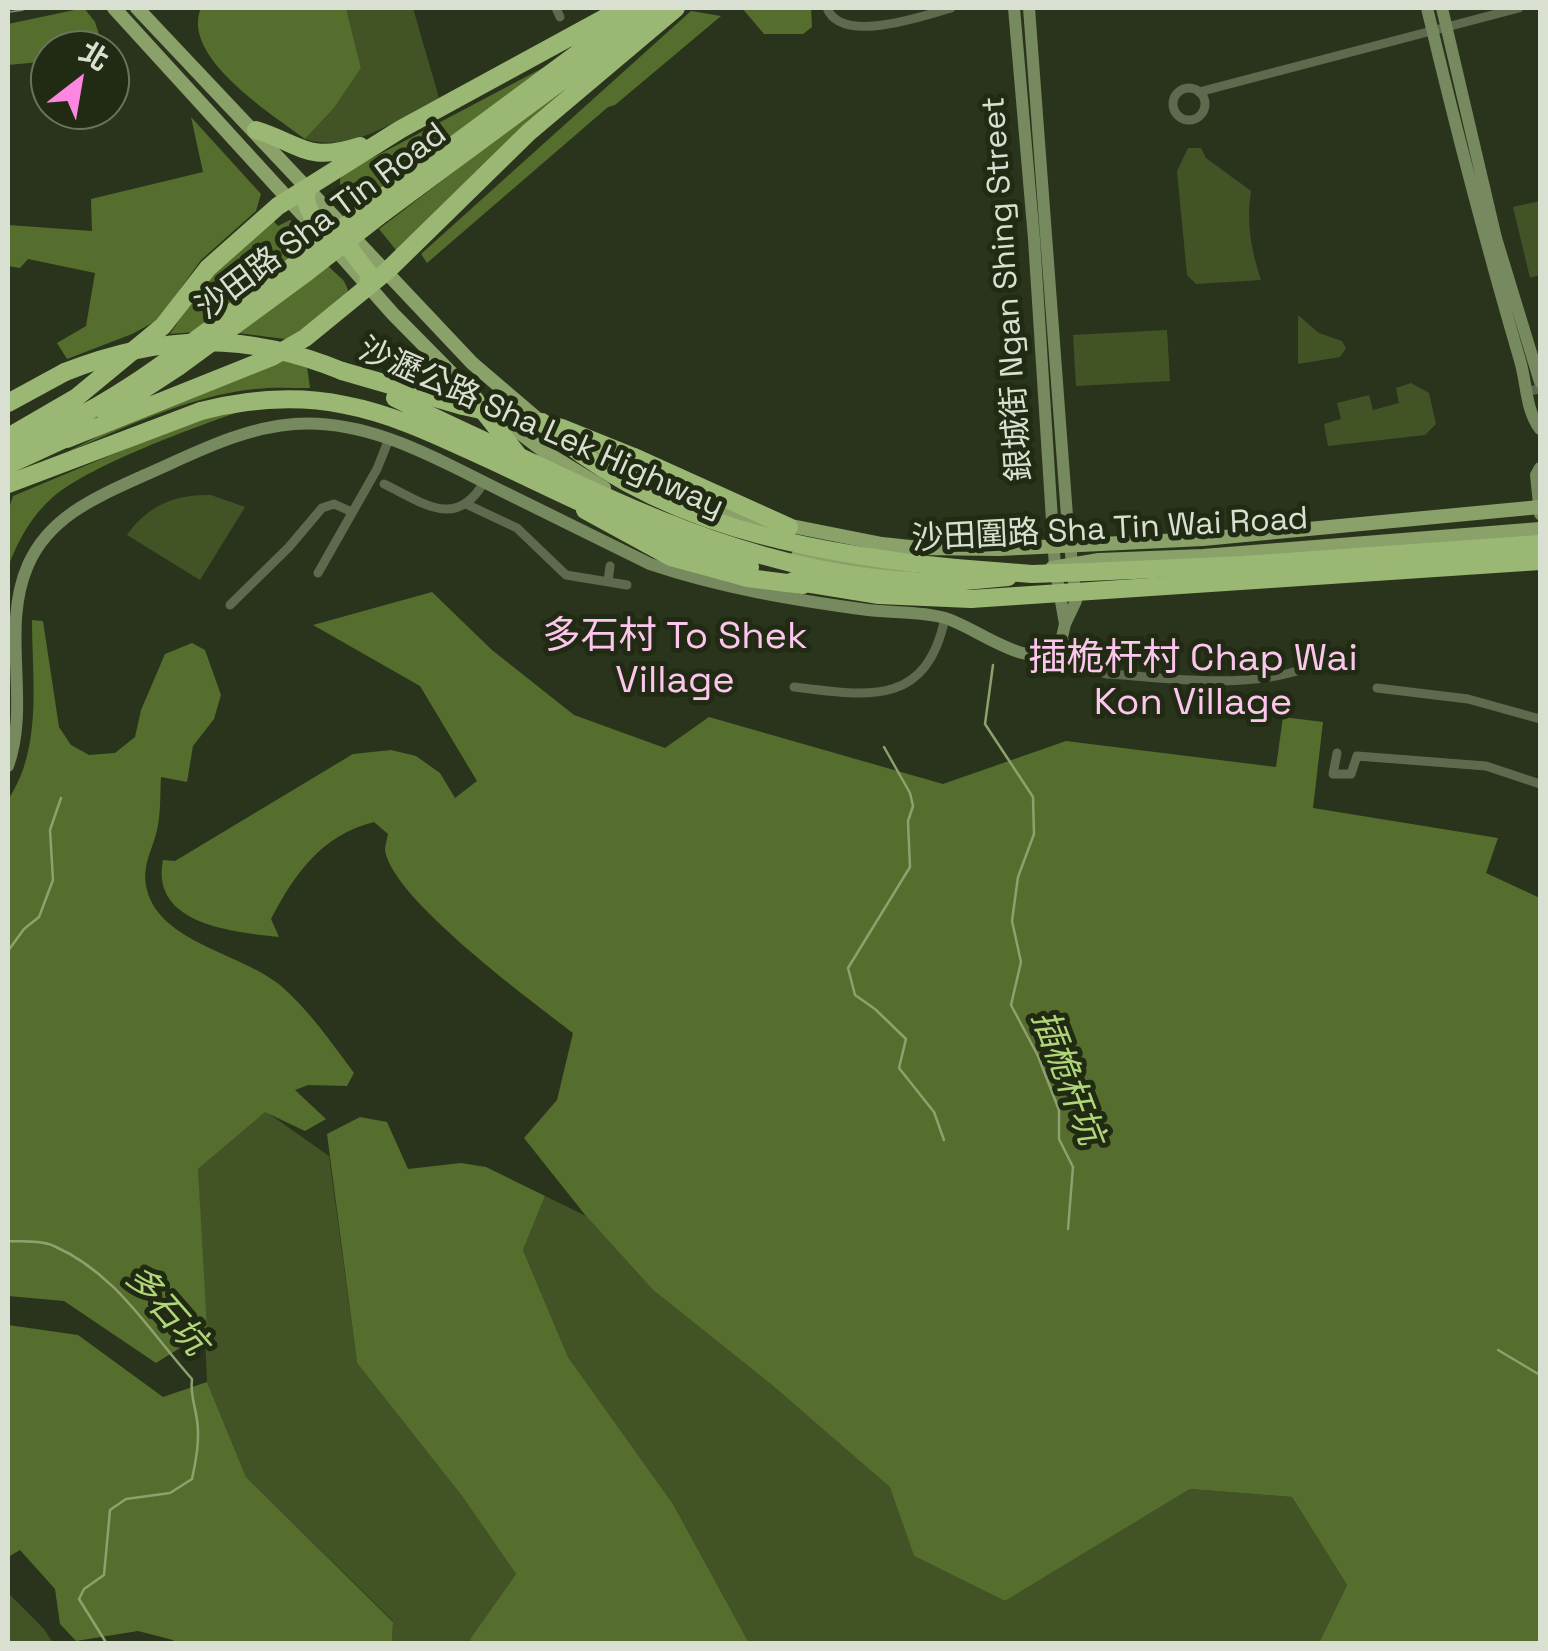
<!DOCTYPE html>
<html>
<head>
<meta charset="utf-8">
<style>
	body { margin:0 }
	#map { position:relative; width:1548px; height:1651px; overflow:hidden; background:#2a341c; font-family:"Space Grotesk","Noto Sans TC",sans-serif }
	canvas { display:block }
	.frame { position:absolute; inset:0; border:10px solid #d9e0d1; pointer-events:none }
	.north { position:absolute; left:30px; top:30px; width:100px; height:100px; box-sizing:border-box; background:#212a12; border:2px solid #6b735e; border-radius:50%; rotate:31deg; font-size:28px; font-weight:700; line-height:40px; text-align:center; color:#d9e0d1 }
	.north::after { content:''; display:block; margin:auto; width:35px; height:45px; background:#fd86e1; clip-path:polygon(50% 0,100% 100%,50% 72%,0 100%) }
</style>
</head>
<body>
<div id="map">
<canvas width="1548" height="1651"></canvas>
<div class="frame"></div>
<div class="north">北</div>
</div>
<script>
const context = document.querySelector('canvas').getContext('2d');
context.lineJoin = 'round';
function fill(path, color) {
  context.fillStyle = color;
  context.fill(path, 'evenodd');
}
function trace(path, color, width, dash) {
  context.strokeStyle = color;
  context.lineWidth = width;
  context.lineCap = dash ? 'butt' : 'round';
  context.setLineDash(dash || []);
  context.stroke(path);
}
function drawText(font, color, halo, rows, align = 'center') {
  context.font = font + ' "Space Grotesk","Noto Sans TC",sans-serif';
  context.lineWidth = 10;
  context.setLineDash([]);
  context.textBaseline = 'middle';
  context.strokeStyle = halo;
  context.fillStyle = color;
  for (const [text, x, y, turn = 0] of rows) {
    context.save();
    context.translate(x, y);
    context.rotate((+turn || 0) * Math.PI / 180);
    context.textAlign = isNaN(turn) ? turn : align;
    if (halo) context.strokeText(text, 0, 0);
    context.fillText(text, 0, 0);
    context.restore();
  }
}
fill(new Path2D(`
	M346 8H413L439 98C398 119 353 154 305 139L334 108 361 68Z
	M1188 148H1201L1206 158 1251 191C1246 222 1251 250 1261 280L1196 284 1187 275 1177 171Z
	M1540 201V275L1530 278 1513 207Z
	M1298 315 1319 333 1342 341 1346 348 1340 357 1298 364Z
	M1167 330 1170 381 1076 386 1073 335Z
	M1411 383 1429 393 1436 424 1425 435 1328 446 1324 424 1341 419 1337 403 1369 395 1373 410 1399 403 1396 388Z
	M211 495 245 507 200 580 127 535C148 505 176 494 211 495Z
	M265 1111 329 1156 357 1363 462 1496 516 1574 470 1639 472 1643H392L393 1621 246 1477 207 1382 198 1169Z
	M545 1196 586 1216 653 1290 772 1385 891 1487 914 1556 1005 1601 1190 1489 1292 1497 1347 1585 1319 1643H749L673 1504 568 1357 523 1250Z
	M8 1593 44 1629 53 1643H8Z`), '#425426');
fill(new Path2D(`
	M84 8 95 22 104 50H50V61L8 65V24Z
	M201 8H346L361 68 334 108 305 139C272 114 180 57 201 8Z
	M742 8H811L812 27 803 34H764Z
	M691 11 721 16 615 105 608 107 427 263 421 254Z
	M552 63 357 207 340 190V179L344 173Z
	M588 69 582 77 396 250 379 229Z
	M191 117 261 194 256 211 201 260 158 320 132 334 67 359 57 343 86 326 95 273 28 259 20 268 8 266V225L92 231 91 199 203 172Z
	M270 217 278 226 290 220 314 246 195 332 170 334 212 270Z
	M328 266 344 281 348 290 346 296 293 340 238 333Z
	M281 358 307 366 310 388C292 388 273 387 255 389 188 396 124 428 63 454L146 412Z
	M244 410C193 428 95 463 54 496 32 515 18 540 8 567V511L13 496 202 417Z
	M432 592 492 650 574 715 665 748 709 717 943 784 1066 741 1276 767 1283 717 1323 722 1313 808 1498 838 1486 873 1540 898V1643H1319L1347 1585 1292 1497 1190 1489 1005 1601 914 1556 890 1487 772 1385 653 1290 586 1216 524 1138 557 1100 573 1033C533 1002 391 898 385 850 385 845 387 840 388 834L374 822C322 835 295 873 271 919L279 937C234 932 150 925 163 860L175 861 353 754 391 750 416 756 440 773 455 798 477 781 420 686 313 625Z
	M32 620 43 621 59 727 71 745 89 755 115 753 135 737 141 710 165 654 192 643 205 650 221 695 214 719 193 746 187 782 161 777C160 794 161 813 157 830 152 852 141 866 147 890 160 942 240 953 280 985 309 1010 331 1042 354 1073L347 1086 308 1085 295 1090 326 1119 305 1131 265 1112 198 1169 207 1331 156 1363 64 1301 8 1296V800C43 748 32 679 32 620Z
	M360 1117 387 1122 408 1169 461 1163 486 1167 545 1196 523 1250 568 1357 673 1504 749 1643H472L470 1639 516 1574 462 1496 357 1363 327 1134Z
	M8 1325 78 1335 163 1397 207 1382 246 1477 393 1622 392 1643H175L173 1640 138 1631 76 1641 60 1624 55 1589 20 1550 8 1557 10 1547 8 1544Z`), '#556e2d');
trace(new Path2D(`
	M993 665 985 724 1033 797 1034 834 1018 877 1012 921 1021 962 1011 1005 1038 1056 1059 1110V1139L1073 1167 1068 1229
	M884 747 910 793 913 806 908 821 910 867 848 968 855 995 875 1009 906 1039 899 1068 934 1112 944 1140
	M8 951 24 929 39 917 53 880 50 830 61 798
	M8 1241C22 1242 41 1240 54 1246 117 1274 148 1330 192 1379 190 1395 195 1405 197 1420 200 1440 196 1460 192 1479L170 1493 126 1499 110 1510 104 1575 84 1589 79 1599 107 1644
	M1498 1350 1540 1375`), '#8da16f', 2.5);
trace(new Path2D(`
	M556 8 560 17
	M827 8C841 45 923 16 951 8
	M1173 104a16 16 0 1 1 32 0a16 16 0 1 1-32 0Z
	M1199 92 1519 8
	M1528 391 1540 389
	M384 484C422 502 456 531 484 482
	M466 504 517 528 566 575 627 585
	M318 573 377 469 389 439
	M608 582 610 566
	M230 605 289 547 322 508 334 504 352 512
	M1064 641C1082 651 1085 669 1107 674 1177 678 1253 692 1319 663
	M794 687C867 696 926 708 945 618
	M1377 688 1468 699 1540 719
	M1337 753 1333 774H1351L1357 756 1486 766 1540 784`), '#5e694e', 9);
trace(new Path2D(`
	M1029 8 1067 516 1076 601 1065 624
	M1427 8C1455 125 1485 241 1519 357 1527 381 1525 410 1540 429
	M1442 8 1496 238 1540 382
	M1540 468 1536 475 1540 514
	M8 766C31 702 0 629 28 565 50 515 99 496 145 475 193 454 241 428 294 424 371 418 442 462 508 494 555 517 603 541 650 564 721 588 794 600 868 610 893 613 921 611 945 618 978 628 1025 670 1059 650L1065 624 1055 567 1034 239 1014 8`), '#77895e', 12);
trace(new Path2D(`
	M114 8 312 225
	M137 8 472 363 541 422
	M331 244 393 314 477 399
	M498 416 545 452 604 488
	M573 440 645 479 741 516 882 544 919 548 999 549 1203 539 1540 507
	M798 556 911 571
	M1052 568 1099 560 1203 556 1540 529`), '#8aa16a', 14);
trace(new Path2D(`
	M256 130C303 145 307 163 360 146
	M309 187C299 204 317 220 325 237
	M374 204 639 8
	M383 213 660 8
	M348 231 350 249 369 274 368 287
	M342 371 463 406
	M469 393 518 455
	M8 403 65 372
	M106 414 178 367 306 273
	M542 422C653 525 810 553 956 568
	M8 437 77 397 163 326 208 268 278 206 401 129 623 8
	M67 439 272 357 305 338 387 271 529 132 676 8
	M8 447C113 413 209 328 297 263
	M634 457 789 527
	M8 465 75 434
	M8 484 201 411
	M585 510 671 557 748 578 803 585
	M1088 572 1244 565 1540 544
	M793 581 879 595 971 599
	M954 582 1008 577`), '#9bb774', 18);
const rail = new Path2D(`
	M8 10 22 8`);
trace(rail, '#808874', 6);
trace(rail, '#212a12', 2.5, [8]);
trace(new Path2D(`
	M297 263 374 204
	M306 273 383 213
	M65 372C162 334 245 331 342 371
	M395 398C440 421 487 442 533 463 667 527 802 585 954 582
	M463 406 562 428 634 457
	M201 411C248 399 297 395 345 405 398 415 446 440 495 462 578 501 661 544 750 567
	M956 568 1032 574 1088 572
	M971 599 1540 561`), '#9bb774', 18);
drawText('32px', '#d9e0d1', '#212a12', [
	["沙田路 Sha Tin Road",322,222,-37],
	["銀城街 Ngan Shing Street",1008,289,-94],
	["沙瀝公路 Sha Lek Highway",541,429,24],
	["沙田圍路 Sha Tin Wai Road",1110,530,-3]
]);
drawText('italic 35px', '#b1d67a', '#212a12', [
	["插桅杆坑",1066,1078,69],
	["多石坑",165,1311,49]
]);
drawText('38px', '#fdc6ed', '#212a12', [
	["多石村 To Shek",675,638],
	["Village",675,682],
	["插桅杆村 Chap Wai",1193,660],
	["Kon Village",1193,704]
]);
</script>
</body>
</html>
